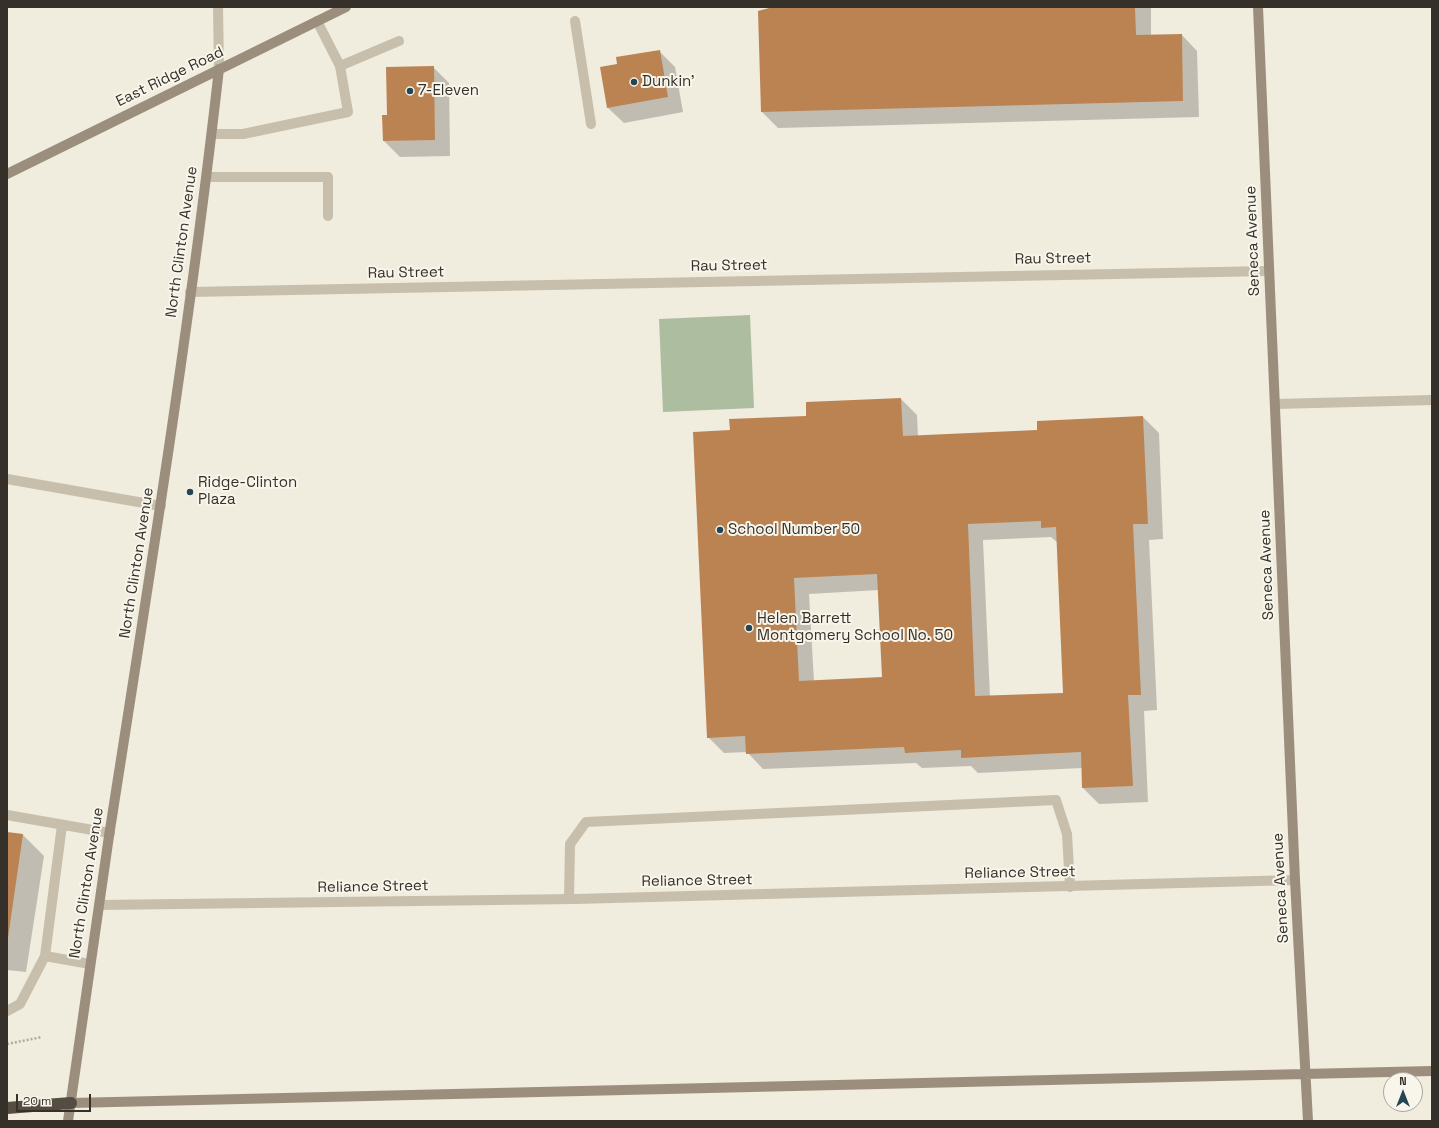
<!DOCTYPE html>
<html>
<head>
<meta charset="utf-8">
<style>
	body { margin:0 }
	#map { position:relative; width:1439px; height:1128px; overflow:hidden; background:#f0ecde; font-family:"Space Grotesk",sans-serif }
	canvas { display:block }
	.frame { position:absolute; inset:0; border:8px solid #36302a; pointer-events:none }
	.north { position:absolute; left:1383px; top:1072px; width:40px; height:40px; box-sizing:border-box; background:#f8f5eb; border:1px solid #aaa69e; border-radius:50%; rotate:0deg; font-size:11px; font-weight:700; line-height:16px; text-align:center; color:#36302a }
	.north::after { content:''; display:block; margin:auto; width:14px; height:18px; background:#234654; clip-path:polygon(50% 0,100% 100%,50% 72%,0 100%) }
	.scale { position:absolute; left:16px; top:1094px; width:75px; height:18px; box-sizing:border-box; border:2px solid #36302a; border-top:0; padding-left:5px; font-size:12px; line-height:14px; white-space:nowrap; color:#36302a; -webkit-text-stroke:3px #f8f5eb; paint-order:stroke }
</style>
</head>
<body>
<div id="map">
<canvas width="1439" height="1128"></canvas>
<div class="frame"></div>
<div class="north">N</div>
<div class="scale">20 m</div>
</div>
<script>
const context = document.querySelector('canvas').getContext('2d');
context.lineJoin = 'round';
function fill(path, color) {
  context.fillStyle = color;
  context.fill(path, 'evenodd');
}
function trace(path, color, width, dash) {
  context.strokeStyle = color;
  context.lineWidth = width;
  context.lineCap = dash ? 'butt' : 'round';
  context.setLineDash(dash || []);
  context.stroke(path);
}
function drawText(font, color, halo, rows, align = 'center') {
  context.font = font + ' "Space Grotesk",sans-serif';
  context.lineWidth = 4;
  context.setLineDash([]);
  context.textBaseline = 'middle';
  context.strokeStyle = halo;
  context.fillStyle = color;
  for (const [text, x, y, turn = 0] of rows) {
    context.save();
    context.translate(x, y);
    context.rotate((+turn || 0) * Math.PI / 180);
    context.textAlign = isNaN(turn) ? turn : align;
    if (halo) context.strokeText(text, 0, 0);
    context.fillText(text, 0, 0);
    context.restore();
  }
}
fill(new Path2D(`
	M750 315 754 408 663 412 659 319Z`), '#adbea0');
fill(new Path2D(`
	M777 7H1151V36L1182 35 1197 51 1199 117 778 128 762 112Z
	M659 51 675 67 683 112 624 123 608 108 618 65Z
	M433 67 449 83 450 156 400 157 384 141 388 116Z
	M901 399 917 415 918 437 1038 431 1143 417 1159 433 1163 539 1149 540 1157 710 1144 711 1148 802 1099 804 1083 788 1082 768 978 773 971 766 922 768 916 763 763 769 747 752 724 753 708 737 731 431ZM1051 537 1058 543 1064 694 990 697 983 540ZM879 590 883 678 814 682 809 594Z
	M7 833 23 835 44 856 26 972 7 970Z`), '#0003');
fill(new Path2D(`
	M773 7H1135L1136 35 1182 34 1183 101 761 112 758 11Z
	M660 50 668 97 607 108 600 67 617 64 616 57Z
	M434 66 435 140 383 141 382 115H387L386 67Z
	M901 398 903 436 1037 430V421L1143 416 1148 524H1133L1141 695H1128L1133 786 1082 788 1081 752 961 758V750L905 753 904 747 746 754 745 736 707 738 693 432 730 430 729 419 806 416V402ZM1041 521V528L1056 527 1063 693 975 696 968 524ZM877 574 882 677 799 681 794 578Z
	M7 832 23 834 8 938H7Z`), '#bb8352');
trace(new Path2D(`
	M7 1044 42 1037`), '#b3a996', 2.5, [2, 2]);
trace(new Path2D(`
	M575 21 591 124
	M340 66 399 41
	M212 134H243L348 112 340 66 317 21
	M207 177H328V216
	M7 479 161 506
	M7 815 110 833
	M62 825 45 956 90 964
	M569 899 570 844 586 822 1056 800 1067 834 1070 887
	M7 1011 20 1004 45 956`), '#c7beab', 10);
trace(new Path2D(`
	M218 7 219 69
	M190 292 1269 271
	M1275 404 1432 400
	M99 905 575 899 1295 880`), '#c7beab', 10);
trace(new Path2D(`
	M1258 7 1295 880 1308 1121
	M7 174 346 7
	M71 1103 1432 1071
	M68 1121C82 1026 95 931 109 836 149 580 190 326 219 69`), '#9b8e7d', 10);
trace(new Path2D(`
	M7 1108 71 1103`), '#564d42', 12);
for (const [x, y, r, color] of [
	[634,82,4,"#234654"],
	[410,91,4,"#234654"],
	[190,492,4,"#234654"],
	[720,530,4,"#234654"],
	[749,628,4,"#234654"]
]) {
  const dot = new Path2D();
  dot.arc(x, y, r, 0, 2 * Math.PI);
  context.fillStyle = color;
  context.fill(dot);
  trace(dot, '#f8f5eb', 1.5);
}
drawText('15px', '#36302a', '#f8f5eb', [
	["East Ridge Road",170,77,-26],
	["Seneca Avenue",1253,241,-92],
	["North Clinton Avenue",182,242,-82],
	["Rau Street",1053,259,-1],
	["Rau Street",729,266,-1],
	["Rau Street",406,273,-1],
	["North Clinton Avenue",137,563,-81],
	["Seneca Avenue",1267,565,-92],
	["Reliance Street",1020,873,-1],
	["Reliance Street",697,881,-1],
	["North Clinton Avenue",87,883,-81],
	["Reliance Street",373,887,-1],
	["Seneca Avenue",1281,888,-93]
]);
drawText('15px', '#36302a', '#f8f5eb', [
	["Dunkin'",642,82],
	["7-Eleven",418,91],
	["Ridge-Clinton",198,483],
	["Plaza",198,500],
	["School Number 50",728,530],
	["Helen Barrett",757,619],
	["Montgomery School No. 50",757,636]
], 'left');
</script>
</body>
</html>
